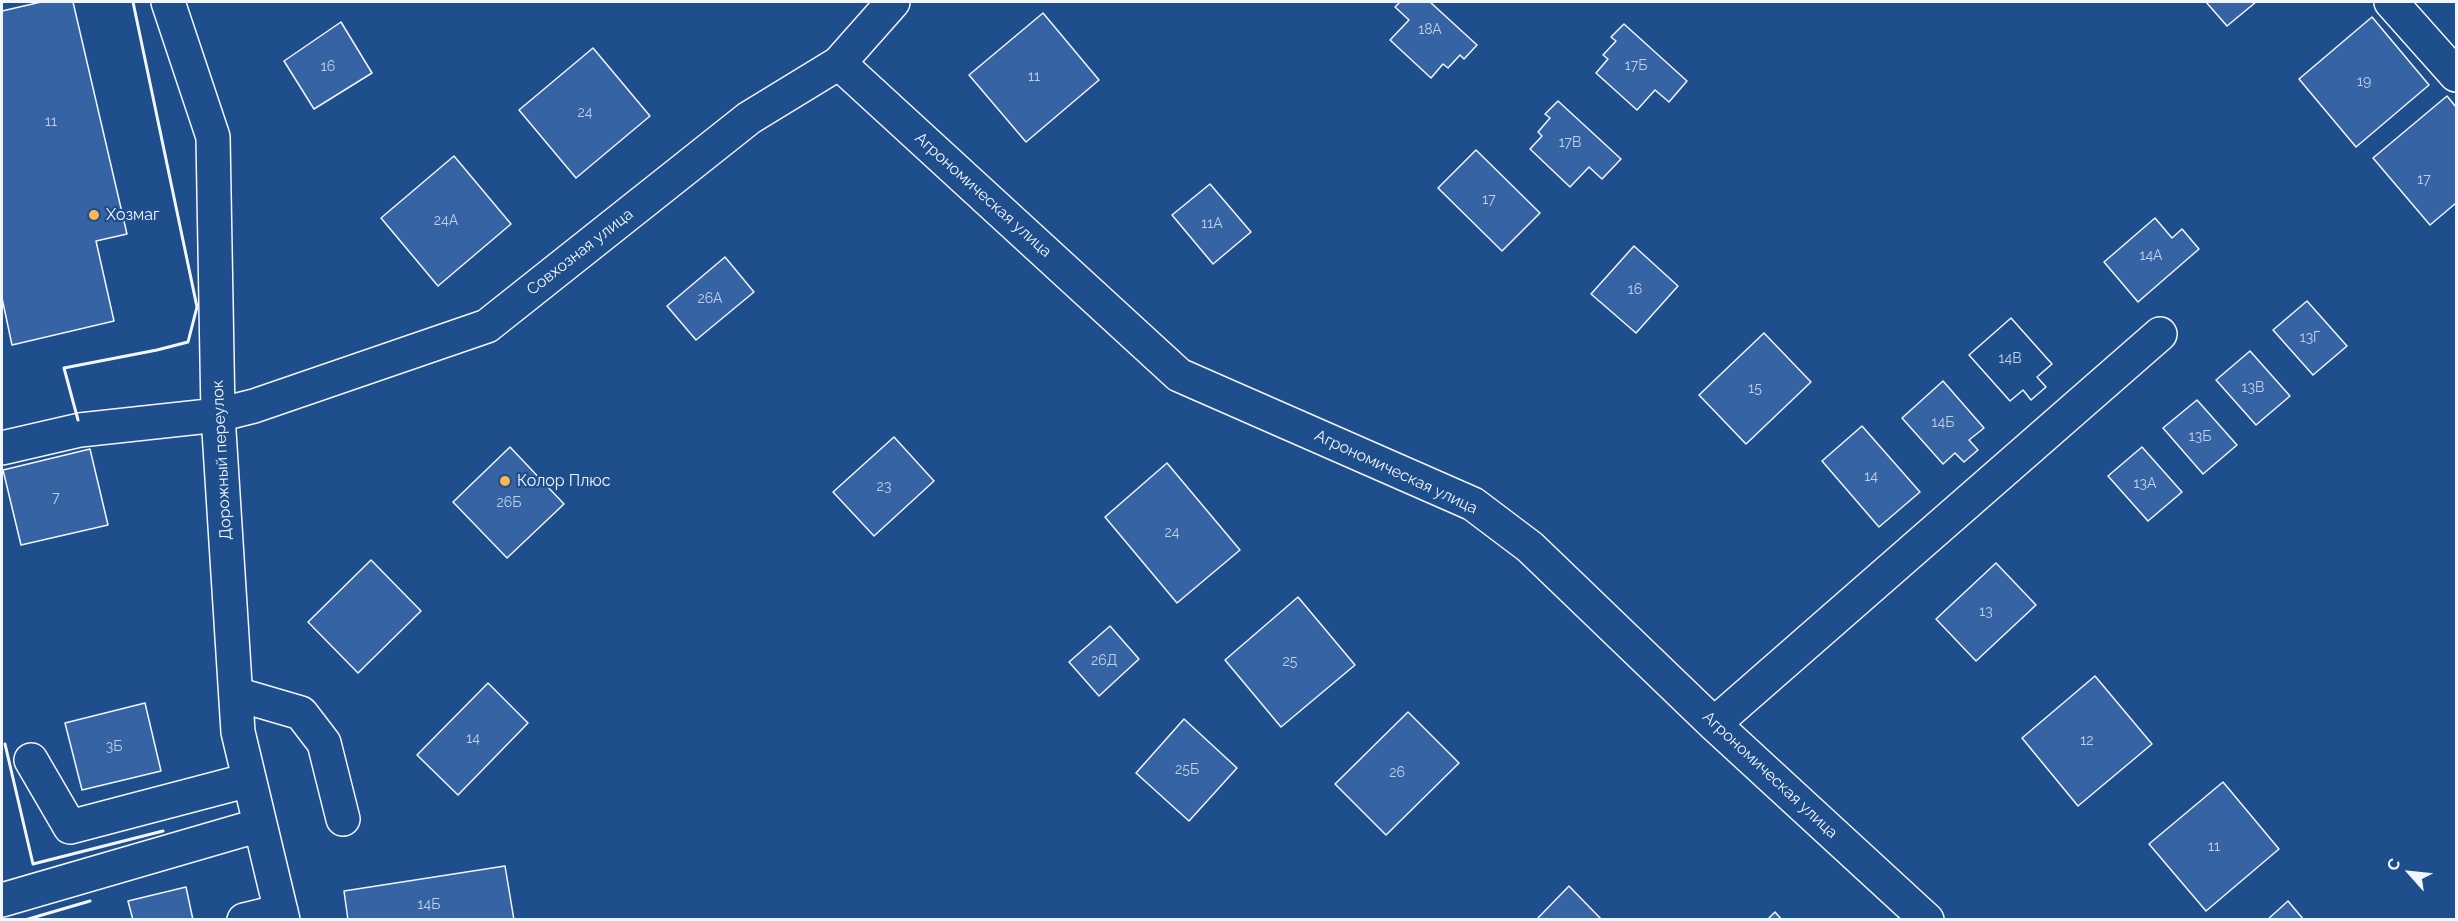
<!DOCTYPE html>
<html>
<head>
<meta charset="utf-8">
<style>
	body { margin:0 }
	#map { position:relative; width:2458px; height:921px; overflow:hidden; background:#1f4e8c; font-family:Raleway,sans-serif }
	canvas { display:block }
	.frame { position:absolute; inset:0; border:3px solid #f2f6ff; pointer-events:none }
	.north { position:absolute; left:2380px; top:843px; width:60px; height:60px; -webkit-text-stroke:4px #1f4e8c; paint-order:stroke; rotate:297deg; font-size:16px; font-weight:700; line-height:24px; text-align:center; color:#f2f6ff }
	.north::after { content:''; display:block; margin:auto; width:21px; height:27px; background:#f2f6ff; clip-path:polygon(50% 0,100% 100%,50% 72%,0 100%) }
</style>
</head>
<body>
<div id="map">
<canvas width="2458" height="921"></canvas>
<div class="frame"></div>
<div class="north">С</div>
</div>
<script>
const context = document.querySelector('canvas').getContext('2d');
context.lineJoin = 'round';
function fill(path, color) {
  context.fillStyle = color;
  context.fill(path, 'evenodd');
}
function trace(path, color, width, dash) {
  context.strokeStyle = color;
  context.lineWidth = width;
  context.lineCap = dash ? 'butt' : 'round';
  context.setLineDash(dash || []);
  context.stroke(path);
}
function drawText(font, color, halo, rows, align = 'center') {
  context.font = font + ' Raleway,sans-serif';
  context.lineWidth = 4.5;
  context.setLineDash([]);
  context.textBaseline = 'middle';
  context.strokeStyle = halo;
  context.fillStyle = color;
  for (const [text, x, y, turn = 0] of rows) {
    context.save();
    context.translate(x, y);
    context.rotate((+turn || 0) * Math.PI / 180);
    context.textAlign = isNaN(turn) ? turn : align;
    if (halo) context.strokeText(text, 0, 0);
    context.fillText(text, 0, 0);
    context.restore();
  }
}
const building = new Path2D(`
	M41 2H73L127 234 96 241 114 321 12 345 2 298V11Z
	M1400 2H1430L1477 45 1464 59 1460 55 1448 68 1443 64 1431 78 1390 40 1409 20 1395 7Z
	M2206 2H2256L2227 26Z
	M1043 13 1099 80 1026 142 969 75Z
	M2372 17 2429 85 2356 147 2299 79Z
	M341 22 372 73 314 109 284 61Z
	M1624 24 1687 81 1669 102 1655 90 1637 110 1596 73 1608 59 1603 55 1616 41 1611 37Z
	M593 48 650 116 576 178 519 110Z
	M2447 96 2456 107V203L2430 225 2373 158Z
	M1558 101 1621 159 1602 179 1589 167 1570 187 1530 149 1542 136 1538 132 1550 118 1545 114Z
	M1476 150 1540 213 1502 251 1438 188Z
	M454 156 511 224 438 286 381 218Z
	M1210 184 1251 232 1213 264 1172 215Z
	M2155 218 2172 238 2182 229 2199 249 2138 302 2104 262Z
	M1634 246 1678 286 1636 333 1591 294Z
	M725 257 754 292 696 340 667 306Z
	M2307 301 2347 346 2313 375 2273 330Z
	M2011 318 2052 364 2037 377 2046 387 2031 400 2023 390 2010 401 1969 355Z
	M2011 318 2052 364 2037 377 2046 387 2031 400 2023 390 2010 401 1969 355Z
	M1764 333 1811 382 1746 444 1699 395Z
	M2250 351 2290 396 2256 425 2216 380Z
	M1943 381 1984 428 1969 440 1978 450 1964 462 1955 453 1943 464 1902 418Z
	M2197 400 2237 445 2203 474 2163 428Z
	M1862 426 1920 492 1879 527 1822 461Z
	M894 437 934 481 874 536 833 492Z
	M510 447 564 504 507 558 453 502Z
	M2142 447 2182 492 2148 521 2108 476Z
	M90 449 108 525 21 545 3 470Z
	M1167 463 1240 550 1177 603 1105 517Z
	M371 560 421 611 358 673 308 622Z
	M1996 563 2036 605 1976 661 1936 619Z
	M1298 597 1355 665 1281 727 1225 660Z
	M1110 626 1139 659 1099 696 1069 662Z
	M2095 676 2152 744 2078 806 2022 738Z
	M488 683 528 723 458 795 417 755Z
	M145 703 161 771 82 790 65 723Z
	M1408 712 1459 763 1386 835 1335 784Z
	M1184 719 1237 768 1189 821 1136 773Z
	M2223 782 2279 849 2206 911 2149 844Z
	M505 866 514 920H348L344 891Z
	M1569 886 1602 920H1536Z
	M186 887 193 920H133L128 901Z
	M2288 901 2304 920H2267Z
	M1775 912 1782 920H1767Z`);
fill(building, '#3563a3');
trace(building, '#f2f6ff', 1.5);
const minor = new Path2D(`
	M168 2 213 137 218 415 238 732 283 920
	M2391 2 2456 75
	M839 63 1179 375 1473 504 1530 547 1714 724 1927 920
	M2 448 80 430 218 415 254 406 487 326 749 118 839 63 893 2
	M236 694 301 713 324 743 343 819
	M1714 724 2160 334
	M31 760 70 827 249 780
	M2 900 260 825
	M244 920 281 911`);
trace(minor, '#f2f6ff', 36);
trace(minor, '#1f4e8c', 33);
trace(new Path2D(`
	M78 420 64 368 157 350 188 342 197 307 133 2
	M5 744 33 864 163 831
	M25 920 90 901`), '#f2f6ff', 3);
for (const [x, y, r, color] of [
	[94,215,6,"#ffb74d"],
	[505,481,6,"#ffb74d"]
]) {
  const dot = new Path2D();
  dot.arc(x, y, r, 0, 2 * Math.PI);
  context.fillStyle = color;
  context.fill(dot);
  trace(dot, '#1f4e8c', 2);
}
drawText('14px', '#c3d1e8', null, [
	["18А",1430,30],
	["17Б",1636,66],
	["16",328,67],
	["11",1034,77],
	["19",2364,82],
	["24",585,113],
	["11",51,122],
	["17В",1570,143],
	["17",2424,180],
	["17",1489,200],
	["24А",446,221],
	["11А",1212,224],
	["14А",2151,256],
	["16",1635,290],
	["26А",710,299],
	["13Г",2310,338],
	["14В",2010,359],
	["13В",2253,388],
	["15",1755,389],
	["14Б",1943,423],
	["13Б",2200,437],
	["14",1871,477],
	["13А",2145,484],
	["23",884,487],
	["7",56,498],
	["26Б",509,503],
	["24",1172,533],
	["13",1986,612],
	["26Д",1104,661],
	["25",1290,662],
	["14",473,739],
	["12",2087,741],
	["3Б",114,747],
	["25Б",1187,770],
	["26",1397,773],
	["11",2214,847],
	["14Б",429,905]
]);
drawText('16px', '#f2f6ff', '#1f4e8c', [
	["Агрономическая улица",983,195,42],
	["Совхозная улица",580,252,-38],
	["Дорожный переулок",222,460,-93],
	["Агрономическая улица",1396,472,25],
	["Агрономическая улица",1770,775,43]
]);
drawText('16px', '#f2f6ff', '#1f4e8c', [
	["Хозмаг",106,215],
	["Колор Плюс",517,481]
], 'left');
</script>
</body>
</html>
